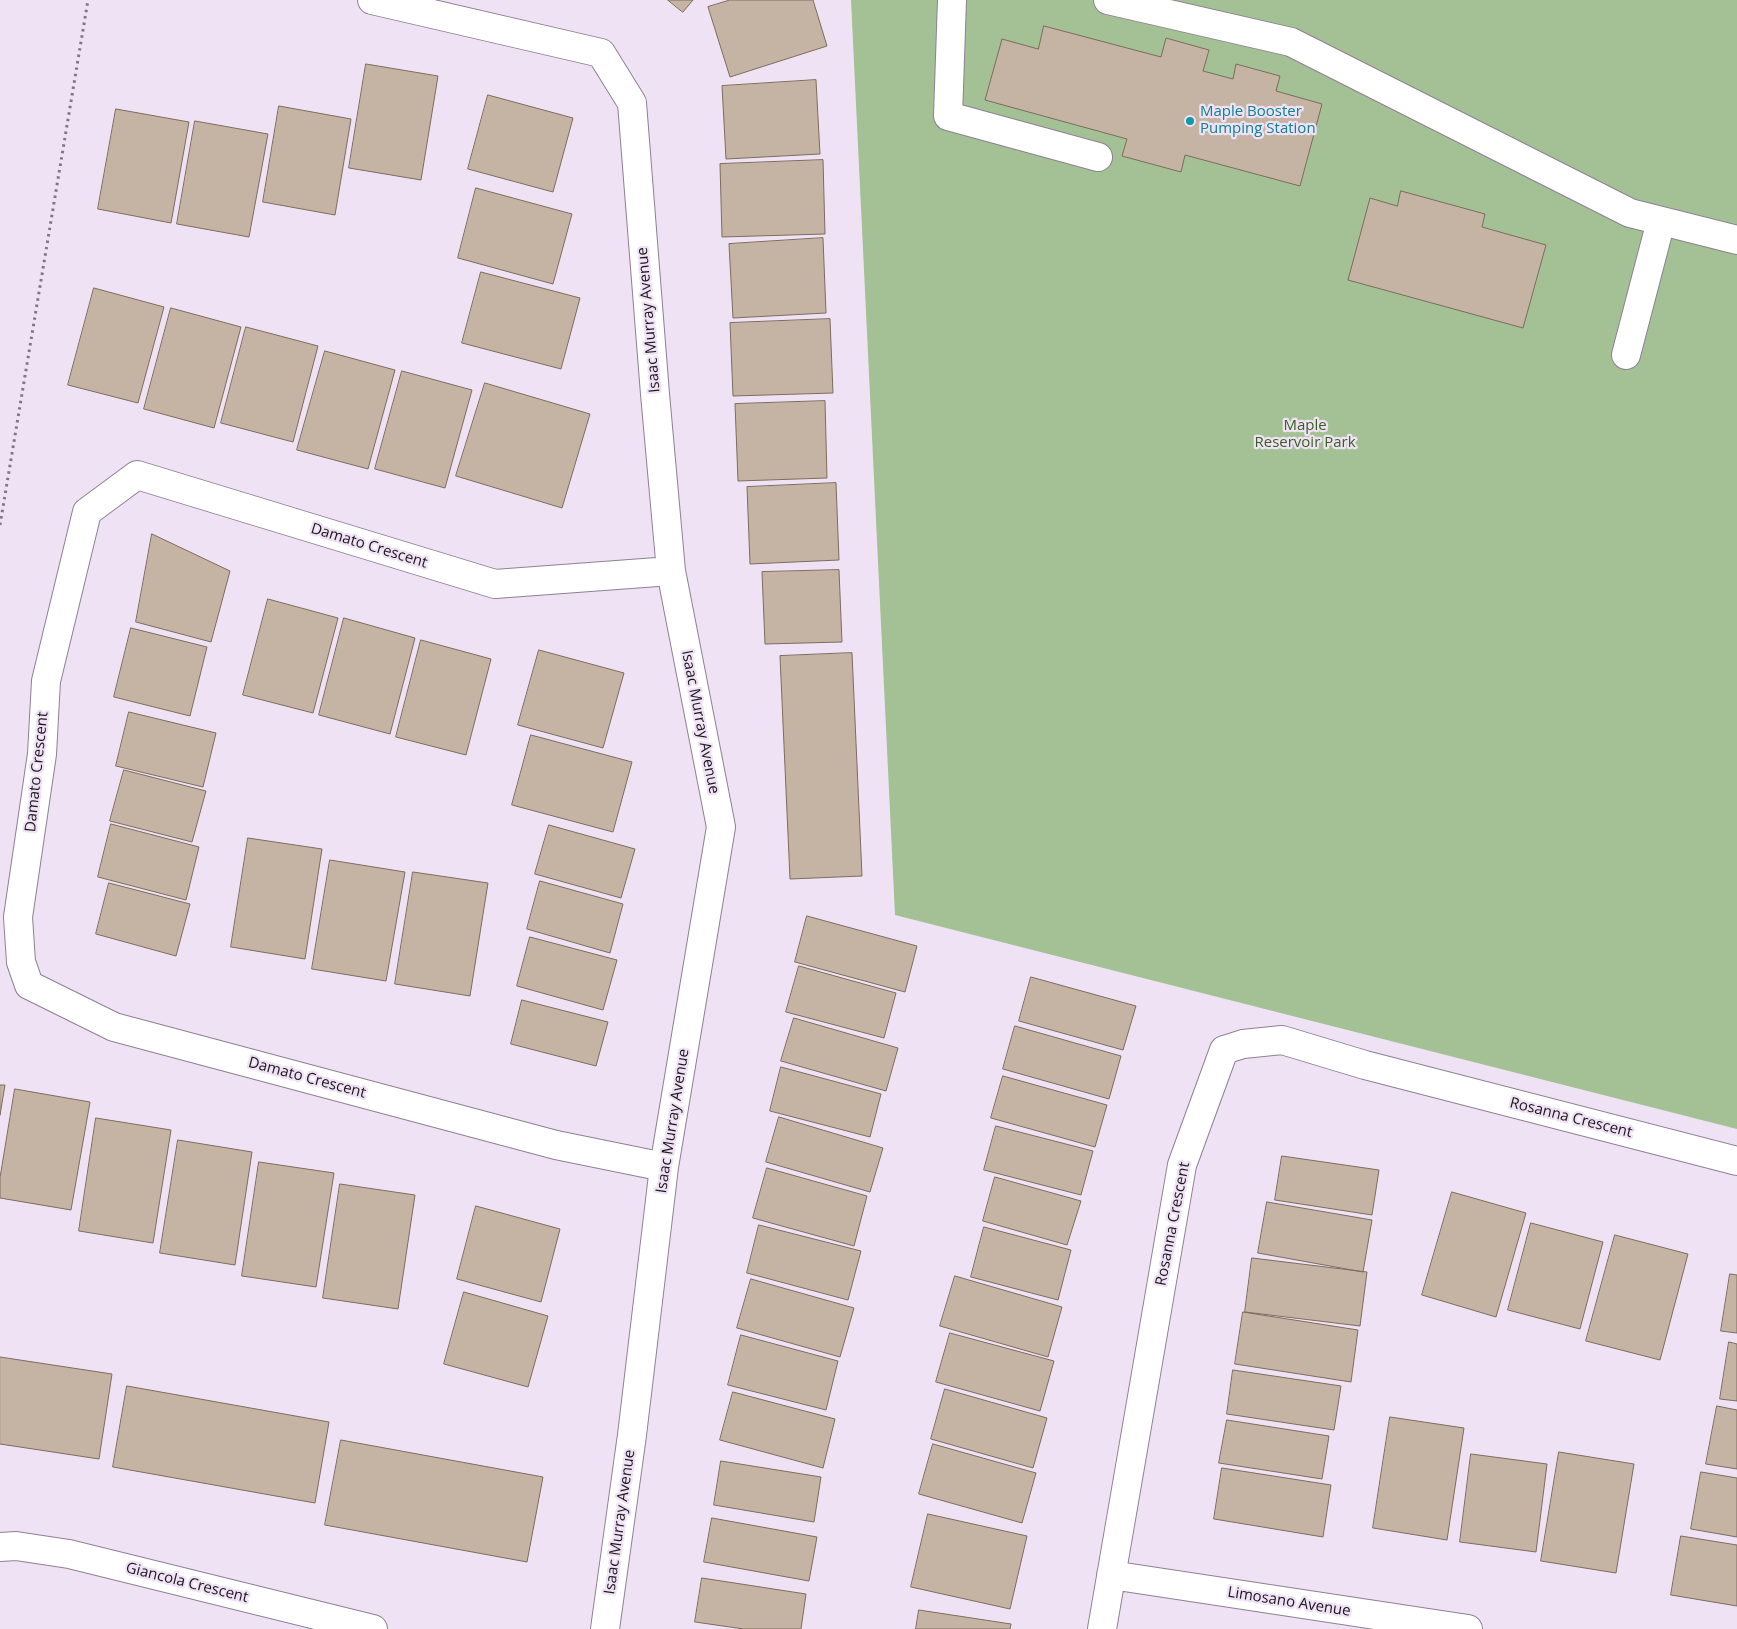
<!DOCTYPE html>
<html>
<head>
<meta charset="utf-8">
<style>
	body { margin:0 }
	canvas { display:block; background:#f0e2f5 }
</style>
</head>
<body>
<canvas width="1737" height="1629"></canvas>
<script>
const context = document.querySelector('canvas').getContext('2d');
context.lineJoin = 'round';
function fill(path, color) {
  context.fillStyle = color;
  context.fill(path, 'evenodd');
}
function trace(path, color, width, dash) {
  context.strokeStyle = color;
  context.lineWidth = width;
  context.lineCap = dash ? 'butt' : 'round';
  context.setLineDash(dash || []);
  context.stroke(path);
}
function drawText(font, color, halo, rows, align = 'center') {
  context.font = font + ' "Open Sans",sans-serif';
  context.lineWidth = 4.5;
  context.setLineDash([]);
  context.textBaseline = 'middle';
  context.strokeStyle = halo;
  context.fillStyle = color;
  for (const [text, x, y, turn = 0] of rows) {
    context.save();
    context.translate(x, y);
    context.rotate((+turn || 0) * Math.PI / 180);
    context.textAlign = isNaN(turn) ? turn : align;
    if (halo) context.strokeText(text, 0, 0);
    context.fillText(text, 0, 0);
    context.restore();
  }
}
fill(new Path2D(`
	M851 0H1737V1129L895 915Z`), '#a3c194');
const building = new Path2D(`
	M668 0H693L683 12Z
	M730 0H813L827 46 730 77 708 7Z
	M1044 26 1161 57 1166 38 1209 50 1203 71 1233 79 1236 64 1280 76 1276 91 1322 104 1300 186 1185 155 1181 172 1122 156 1127 139 985 100 1002 39 1038 49Z
	M366 64 438 76 421 180 349 168Z
	M816 80 820 154 726 159 722 86Z
	M488 95 573 118 553 192 468 169Z
	M279 106 351 119 335 215 263 202Z
	M116 109 189 122 171 223 98 209Z
	M195 121 268 134 249 237 177 224Z
	M823 160 825 234 722 237 720 164Z
	M476 188 572 214 553 284 458 258Z
	M1401 191 1485 214 1482 227 1546 245 1523 328 1348 280 1370 198 1397 206Z
	M823 238 826 313 733 318 729 244Z
	M481 272 580 298 561 369 462 343Z
	M94 288 164 307 138 403 68 385Z
	M171 308 241 327 214 428 144 409Z
	M830 319 833 393 733 396 730 323Z
	M246 327 318 346 293 442 221 423Z
	M325 351 395 370 368 469 297 450Z
	M402 371 472 390 445 488 375 469Z
	M485 383 590 414 562 508 456 476Z
	M825 401 827 478 738 481 735 404Z
	M836 483 839 560 750 564 747 487Z
	M152 534 230 571 211 642 136 622Z
	M839 570 842 642 765 644 762 572Z
	M268 599 338 618 313 713 243 695Z
	M344 618 415 638 390 734 319 715Z
	M131 628 207 647 190 716 114 697Z
	M421 640 491 659 466 755 396 737Z
	M539 650 624 673 603 748 518 725Z
	M852 653 862 876 790 879 780 656Z
	M129 712 216 733 203 787 116 766Z
	M531 735 632 762 613 832 512 805Z
	M124 770 206 791 192 842 110 821Z
	M111 824 199 847 186 900 98 877Z
	M549 825 635 849 621 898 535 874Z
	M248 838 322 849 305 959 231 947Z
	M330 860 405 872 386 981 312 969Z
	M413 872 488 883 470 996 395 984Z
	M540 881 623 904 610 953 527 929Z
	M109 883 190 904 176 956 96 934Z
	M807 916 917 946 905 992 795 962Z
	M530 937 617 960 603 1010 517 986Z
	M799 966 896 993 884 1038 786 1012Z
	M1031 977 1136 1006 1123 1050 1019 1021Z
	M522 1000 608 1022 596 1066 511 1044Z
	M794 1018 898 1048 886 1091 781 1061Z
	M1015 1026 1121 1056 1109 1099 1003 1069Z
	M781 1067 881 1094 870 1137 770 1111Z
	M1003 1076 1107 1105 1095 1147 991 1118Z
	M0 1085H5L0 1115Z
	M15 1089 90 1102 71 1210 0 1198V1178Z
	M779 1117 883 1148 870 1192 766 1162Z
	M96 1118 171 1130 153 1243 79 1231Z
	M996 1126 1093 1151 1081 1195 984 1170Z
	M178 1140 252 1152 235 1265 160 1253Z
	M1282 1156 1379 1170 1372 1215 1275 1200Z
	M259 1162 334 1173 316 1287 242 1276Z
	M767 1168 867 1196 854 1246 753 1218Z
	M995 1177 1081 1201 1067 1245 983 1221Z
	M340 1184 415 1195 398 1309 323 1298Z
	M1452 1192 1526 1213 1496 1317 1422 1295Z
	M1267 1202 1372 1220 1363 1272 1258 1253Z
	M476 1206 560 1229 541 1302 457 1279Z
	M1531 1223 1603 1242 1580 1329 1508 1310Z
	M759 1225 861 1251 848 1300 747 1273Z
	M984 1227 1071 1250 1058 1300 971 1277Z
	M1615 1235 1688 1254 1660 1360 1586 1341Z
	M1252 1258 1367 1272 1360 1326 1245 1312Z
	M1730 1274 1737 1275V1333L1721 1331Z
	M955 1276 1062 1307 1048 1357 940 1326Z
	M751 1279 854 1308 840 1357 737 1328Z
	M464 1292 548 1316 528 1387 444 1364Z
	M1243 1312 1358 1330 1351 1382 1235 1364Z
	M950 1333 1054 1361 1040 1411 936 1382Z
	M741 1335 838 1361 826 1410 728 1385Z
	M1729 1342 1737 1344V1401L1720 1399Z
	M0 1357 112 1374 99 1459 0 1444Z
	M1233 1370 1341 1386 1334 1430 1227 1414Z
	M127 1386 329 1422 315 1503 113 1467Z
	M945 1389 1047 1418 1033 1468 931 1439Z
	M733 1392 835 1419 823 1468 720 1440Z
	M1717 1406 1737 1410V1469L1706 1464Z
	M1390 1417 1464 1428 1447 1540 1373 1528Z
	M1227 1420 1329 1436 1322 1479 1219 1463Z
	M341 1440 543 1477 527 1562 325 1525Z
	M933 1444 1036 1473 1022 1523 919 1494Z
	M1559 1452 1634 1464 1616 1573 1541 1561Z
	M1471 1454 1547 1464 1536 1552 1460 1542Z
	M721 1461 821 1477 814 1522 714 1505Z
	M1222 1468 1331 1485 1323 1537 1214 1519Z
	M1701 1472 1737 1478V1537L1691 1529Z
	M928 1514 1027 1536 1010 1609 911 1587Z
	M712 1518 817 1537 809 1581 704 1562Z
	M1681 1536 1737 1545V1606L1671 1595Z
	M702 1578 806 1594 801 1629H744L695 1622Z
	M919 1610 1011 1624 1010 1629H916Z`);
fill(building, '#c5b4a4');
trace(building, '#7c6c5e', 1);
const minor = new Path2D(`
	M372 0 601 53 632 103 655 394 671 571 721 827 664 1167 632 1435 605 1629
	M952 0 948 116 1098 157
	M1108 0 1291 42 1630 213 1737 240
	M1626 355 1661 221
	M664 1167 556 1145 114 1027 29 985 21 962 18 917 42 754 46 681 87 512 137 475 495 584 671 571
	M0 1547 16 1546 69 1554 373 1629
	M1111 1575 1468 1629
	M1102 1629 1182 1165 1224 1050 1243 1044 1282 1040 1365 1065 1737 1161`);
trace(minor, '#8e8193', 30);
trace(new Path2D(`
	M0 525 88 0`), '#807783', 3, [2.5, 4]);
trace(minor, '#fff', 28);
for (const [x, y, r, color] of [
	[1190,121,5,"#0f9aa8"]
]) {
  const dot = new Path2D();
  dot.arc(x, y, r, 0, 2 * Math.PI);
  context.fillStyle = color;
  context.fill(dot);
  trace(dot, '#f0e2f5', 2);
}
drawText('15px', '#0d838f', '#f0e2f5', [
	["Maple Booster",1200,112],
	["Pumping Station",1200,129]
], 'left');
drawText('15px', '#1b171d', '#f0e2f5', [
	["Isaac Murray Avenue",649,320,-95],
	["Damato Crescent",369,546,17],
	["Isaac Murray Avenue",700,722,79],
	["Damato Crescent",37,772,-84],
	["Damato Crescent",307,1078,15],
	["Rosanna Crescent",1571,1118,14],
	["Isaac Murray Avenue",673,1121,-81],
	["Rosanna Crescent",1173,1224,-79],
	["Isaac Murray Avenue",620,1522,-82],
	["Giancola Crescent",187,1583,14],
	["Limosano Avenue",1289,1602,9]
]);
drawText('15px', '#385f20', '#f0e2f5', [
	["Maple",1305,426],
	["Reservoir Park",1305,443]
]);
</script>
</body>
</html>
